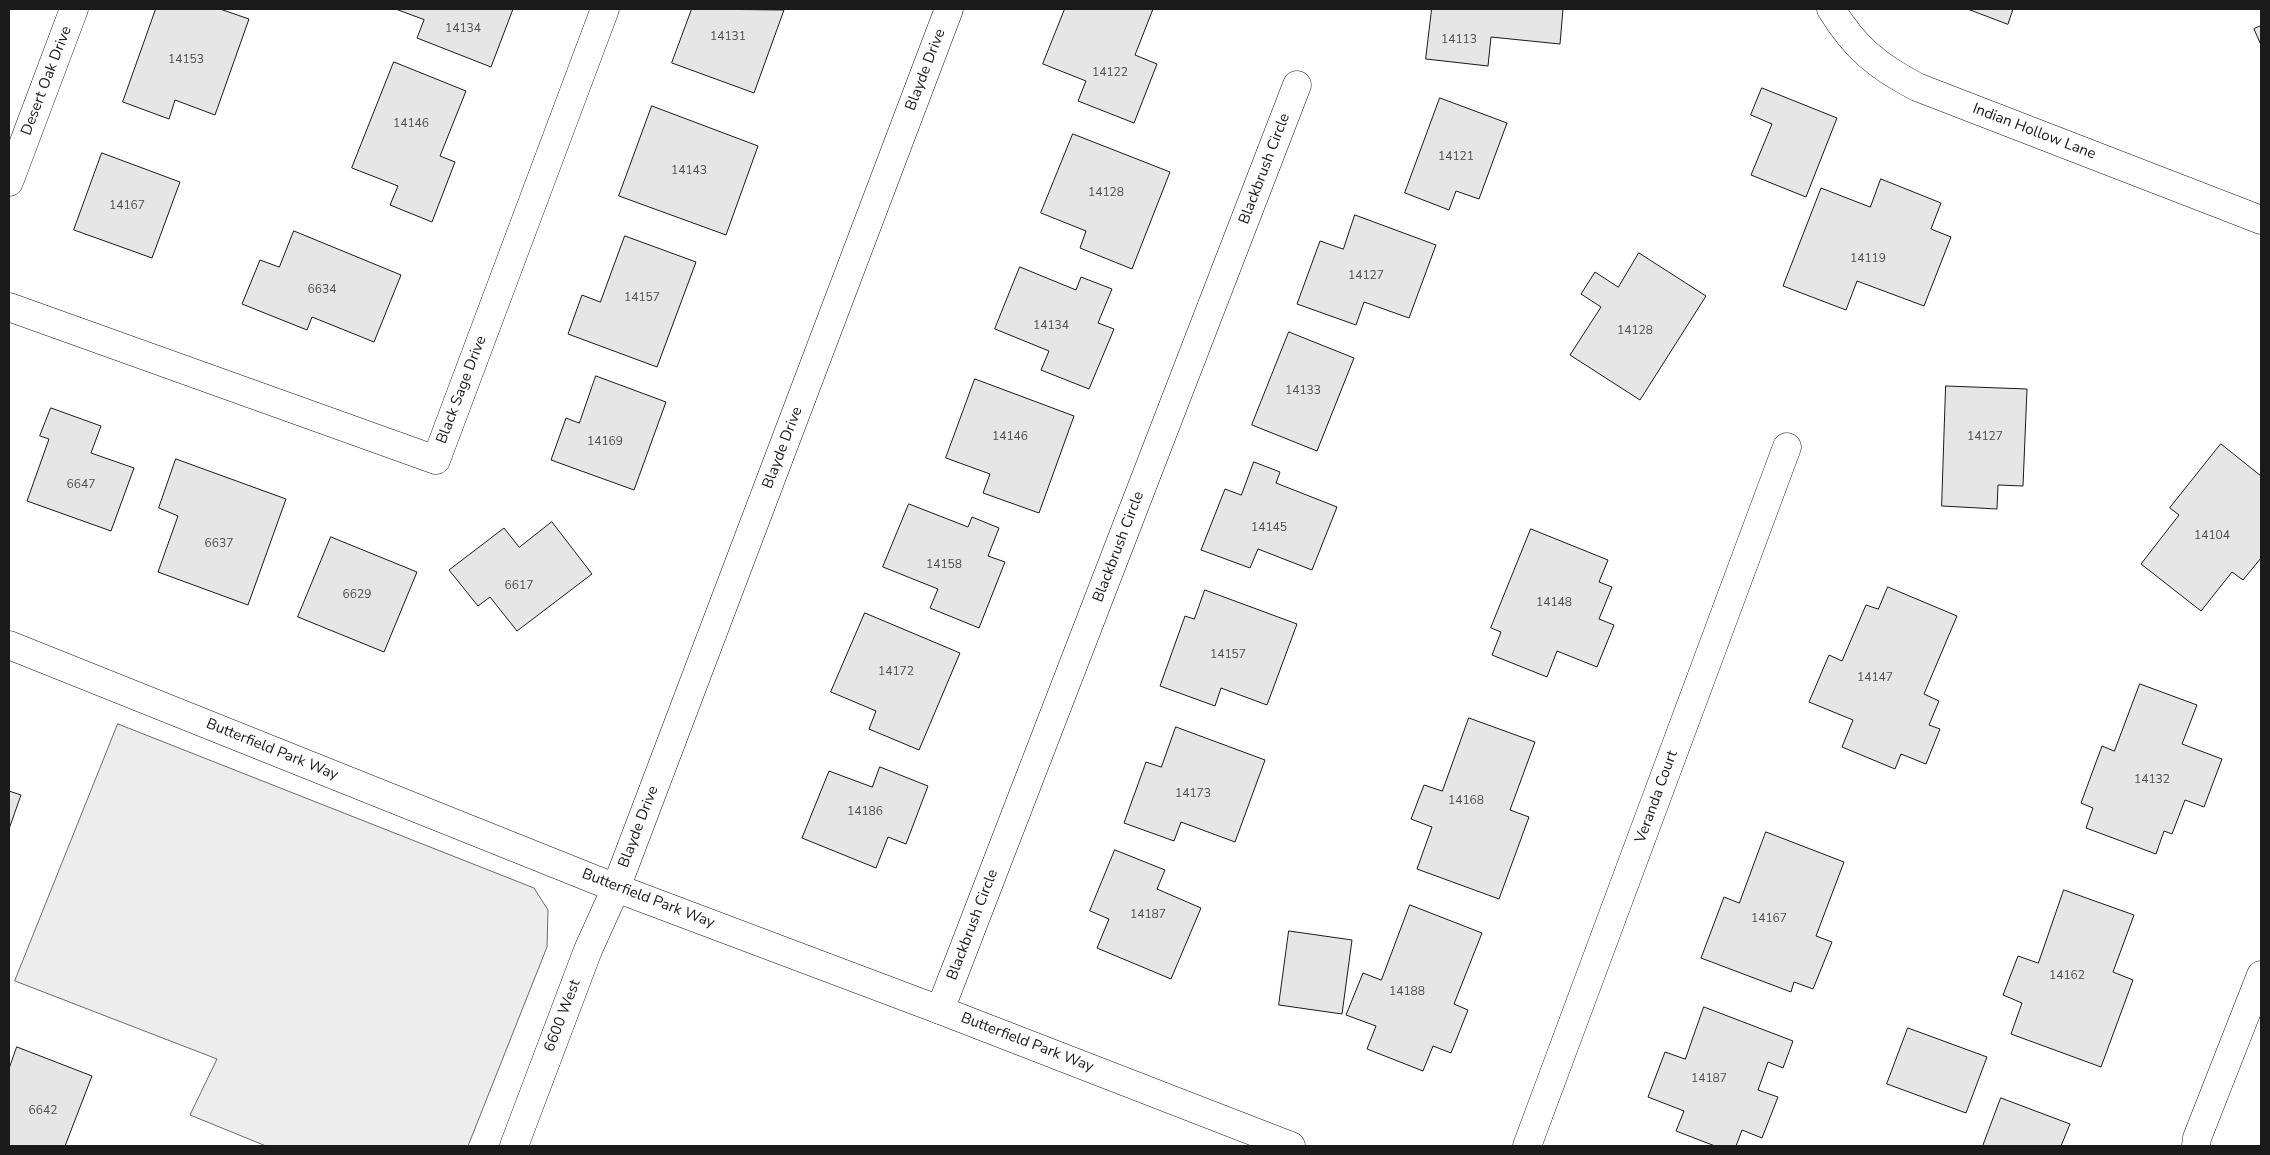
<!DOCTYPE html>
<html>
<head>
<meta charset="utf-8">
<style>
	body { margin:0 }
	#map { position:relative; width:2270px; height:1155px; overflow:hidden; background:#fff; font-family:"Nunito Sans",sans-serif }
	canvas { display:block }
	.frame { position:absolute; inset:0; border:10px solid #1a1a1a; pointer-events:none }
</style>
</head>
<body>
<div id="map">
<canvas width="2270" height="1155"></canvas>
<div class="frame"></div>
</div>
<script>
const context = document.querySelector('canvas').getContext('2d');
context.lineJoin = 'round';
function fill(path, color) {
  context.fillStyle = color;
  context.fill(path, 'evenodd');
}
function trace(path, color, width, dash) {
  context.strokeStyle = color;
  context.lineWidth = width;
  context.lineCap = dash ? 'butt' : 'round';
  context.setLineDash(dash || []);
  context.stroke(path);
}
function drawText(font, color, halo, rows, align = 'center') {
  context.font = font + ' "Nunito Sans",sans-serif';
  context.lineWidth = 4;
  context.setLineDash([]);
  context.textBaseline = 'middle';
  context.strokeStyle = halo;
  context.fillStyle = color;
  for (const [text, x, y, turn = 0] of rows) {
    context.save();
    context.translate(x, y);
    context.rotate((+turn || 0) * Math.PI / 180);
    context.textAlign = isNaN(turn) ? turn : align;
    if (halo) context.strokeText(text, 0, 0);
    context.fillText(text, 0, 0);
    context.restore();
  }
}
const built = new Path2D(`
	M118 724 534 888 548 910 547 947 468 1146H266L190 1115 217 1059 15 981Z`);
fill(built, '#ededed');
trace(built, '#6a6a6a', 1);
const building = new Path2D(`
	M156 9H220L249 19 215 115 175 100 169 119 123 102Z
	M396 9H513L491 67 417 38 424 20Z
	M692 9 784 10 754 93 672 63Z
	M1065 9H1153L1135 55 1157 64 1134 123 1078 101 1086 81 1043 64Z
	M1432 9H1563L1560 44 1491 37 1488 66 1426 59Z
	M1968 9H2013L2008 24Z
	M2261 26V45L2254 29Z
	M394 62 466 91 440 156 455 162 432 222 390 205 398 186 352 168Z
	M1762 88 1837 118 1806 197 1751 175 1772 124 1751 115Z
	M1440 98 1507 123 1479 199 1456 191 1449 210 1405 193Z
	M652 106 758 146 726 235 619 196Z
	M1073 134 1170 172 1132 269 1080 248 1086 231 1041 213Z
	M102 153 180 182 152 258 74 230Z
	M1881 179 1941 203 1931 229 1951 237 1924 306 1857 281 1846 310 1783 286 1821 188 1870 207Z
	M1355 215 1436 245 1409 318 1364 302 1356 325 1297 304 1320 241 1343 249Z
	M294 231 401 275 374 342 312 317 307 330 242 304 260 260 279 267Z
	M625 236 696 262 657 367 568 334 582 295 600 302Z
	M1639 253 1706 296 1640 400 1570 355 1601 307 1581 294 1595 272 1618 287Z
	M1020 267 1076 290 1081 277 1112 289 1098 323 1114 329 1089 389 1041 370 1049 351 995 329Z
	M1289 332 1354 358 1317 451 1252 425Z
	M596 376 666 402 634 490 551 460 566 418 579 423Z
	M975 379 1074 416 1039 513 983 493 990 474 946 458Z
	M1946 386 2027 389 2023 486 1998 485 1997 509 1942 506Z
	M51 408 101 426 91 453 134 468 111 531 27 501 49 439 40 436Z
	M2221 444 2261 476V558L2243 580 2232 572 2201 611 2141 564 2179 515 2170 508Z
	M176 459 286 499 248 605 158 572 178 516 159 508Z
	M1254 462 1280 472 1276 483 1337 507 1312 570 1258 549 1250 568 1201 550 1225 489 1241 495Z
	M909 504 968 527 972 517 999 528 988 556 1005 562 979 628 930 608 938 589 883 567Z
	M552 522 592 574 517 631 490 597 478 606 449 570 504 528 519 547Z
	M1531 529 1608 560 1599 582 1612 587 1599 619 1614 625 1597 667 1557 651 1547 677 1492 655 1501 632 1491 628Z
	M331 537 417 572 384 652 298 617Z
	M1888 587 1957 616 1924 694 1939 701 1929 725 1940 729 1926 764 1901 754 1895 769 1842 747 1853 720 1809 702 1829 655 1842 661 1866 605 1878 609Z
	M1205 590 1297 624 1267 705 1221 688 1215 706 1160 686 1185 616 1194 619Z
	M865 613 960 653 919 750 869 729 876 711 831 692Z
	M2140 684 2197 705 2182 744 2222 759 2204 807 2185 800 2172 834 2164 831 2156 854 2086 828 2093 808 2081 803 2102 746 2114 751Z
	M1469 718 1535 742 1510 810 1529 817 1499 899 1417 869 1432 827 1411 819 1424 785 1442 791Z
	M1176 727 1265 760 1235 842 1181 822 1174 841 1124 823 1146 762 1161 767Z
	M880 767 928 786 906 844 888 837 876 868 802 838 829 771 872 787Z
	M9 791 21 795 9 829Z
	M1766 832 1844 862 1816 936 1832 942 1813 989 1794 982 1791 992 1701 958 1724 897 1739 903Z
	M1115 850 1165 870 1157 889 1201 908 1171 979 1097 948 1109 919 1090 911Z
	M2064 890 2134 915 2113 972 2133 980 2101 1067 2011 1034 2022 1003 2003 995 2018 956 2038 963Z
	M1410 905 1482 933 1454 1004 1468 1010 1451 1053 1433 1046 1423 1071 1367 1049 1376 1026 1346 1015 1363 973 1381 980Z
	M1289 931 1352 940 1342 1014 1279 1005Z
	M1704 1007 1793 1041 1783 1068 1768 1062 1758 1090 1778 1097 1762 1138 1742 1130 1736 1146H1715L1676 1131 1684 1111 1648 1097 1665 1052 1685 1059Z
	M1908 1028 1987 1057 1966 1113 1887 1084Z
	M17 1047 92 1076 65 1146H9V1069Z
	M2001 1098 2070 1124 2061 1146H1983Z`);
fill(building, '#e6e6e6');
trace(building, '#1a1a1a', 1);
const street = new Path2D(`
	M1831 9C1855 48 1877 66 1917 87L2261 220
	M9 182 74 9
	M9 307 436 460 605 9
	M940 1010 1297 85
	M514 1146 588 950 616 888 949 9
	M1527 1146 1787 447
	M2196 1146 2197 1138 2261 975`);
const secondary = new Path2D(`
	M9 645 616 888 940 1010 1291 1146`);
trace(street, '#1a1a1a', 29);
trace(secondary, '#1a1a1a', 29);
trace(street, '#fff', 28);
trace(secondary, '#fff', 28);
drawText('12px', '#4d4d4d', null, [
	["14134",463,29],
	["14131",728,37],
	["14113",1459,40],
	["14153",186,60],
	["14122",1110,73],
	["14146",411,124],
	["14121",1456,157],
	["14143",689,171],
	["14128",1106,193],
	["14167",127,206],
	["14119",1868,259],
	["14127",1366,276],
	["6634",322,290],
	["14157",642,298],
	["14134",1051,326],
	["14128",1635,331],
	["14133",1303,391],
	["14146",1010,437],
	["14127",1985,437],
	["14169",605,442],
	["6647",81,485],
	["14145",1269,528],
	["14104",2212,536],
	["6637",219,544],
	["14158",944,565],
	["6617",519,586],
	["6629",357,595],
	["14148",1554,603],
	["14157",1228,655],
	["14172",896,672],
	["14147",1875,678],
	["14132",2152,780],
	["14173",1193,794],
	["14168",1466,801],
	["14186",865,812],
	["14187",1148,915],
	["14167",1769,919],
	["14162",2067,976],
	["14188",1407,992],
	["14187",1709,1079],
	["6642",43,1111]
]);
drawText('15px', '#1a1a1a', '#fff', [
	["Blayde Drive",926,70,-69],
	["Desert Oak Drive",47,81,-69],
	["Indian Hollow Lane",2034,132,21],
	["Blackbrush Circle",1265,169,-69],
	["Black Sage Drive",462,390,-69],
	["Blayde Drive",783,448,-69],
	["Blackbrush Circle",1119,547,-69],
	["Butterfield Park Way",272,750,22],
	["Veranda Court",1657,797,-70],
	["Blayde Drive",639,827,-69],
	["Butterfield Park Way",648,899,21],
	["Blackbrush Circle",973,925,-69],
	["6600 West",563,1016,-69],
	["Butterfield Park Way",1027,1043,21]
]);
</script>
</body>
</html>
